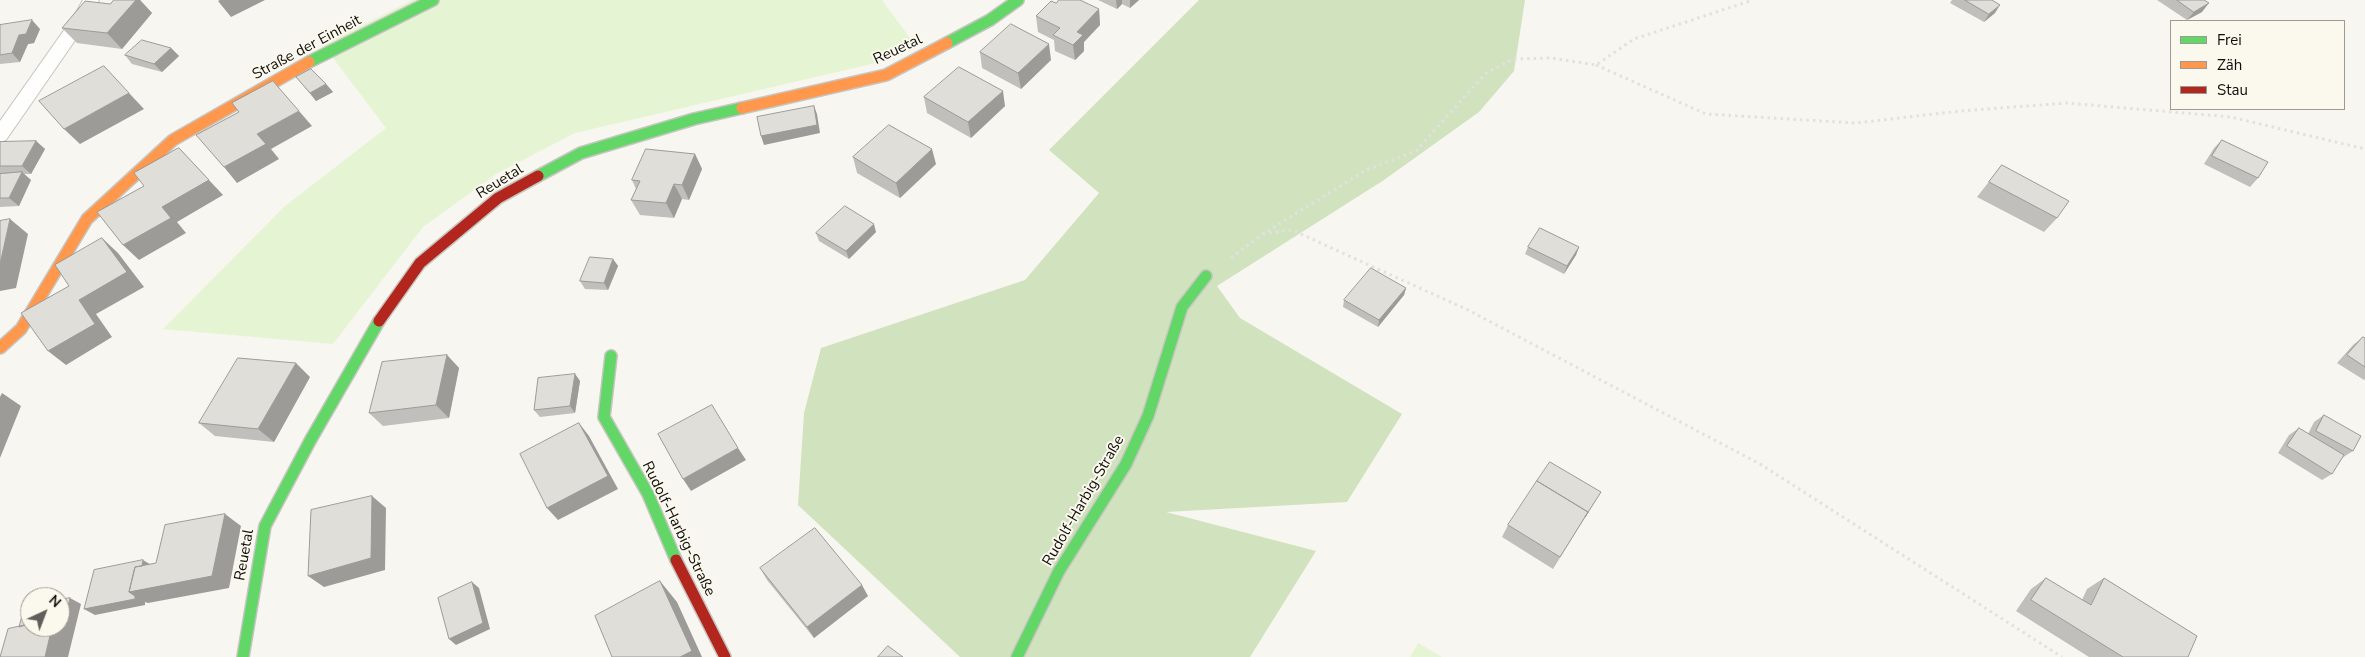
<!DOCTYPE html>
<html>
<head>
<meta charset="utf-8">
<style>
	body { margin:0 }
	#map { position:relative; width:2365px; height:657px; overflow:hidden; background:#f8f6f0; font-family:"Nunito Sans",sans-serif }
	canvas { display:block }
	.legend { position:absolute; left:2170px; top:20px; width:175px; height:90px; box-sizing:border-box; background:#fbf8ed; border:1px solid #9d9a93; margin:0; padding:6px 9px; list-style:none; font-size:15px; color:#0f0e0b }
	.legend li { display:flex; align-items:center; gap:10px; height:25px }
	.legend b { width:25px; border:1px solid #9d9a93 }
	.north { position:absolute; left:20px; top:587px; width:50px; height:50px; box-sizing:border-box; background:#fbf8ed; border:1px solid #9d9a93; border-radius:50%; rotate:43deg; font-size:14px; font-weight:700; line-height:20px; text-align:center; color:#0f0e0b }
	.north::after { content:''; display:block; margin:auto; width:18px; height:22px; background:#615f5b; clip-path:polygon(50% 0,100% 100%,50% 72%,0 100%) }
</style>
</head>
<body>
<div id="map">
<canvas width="2365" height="657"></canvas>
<ul class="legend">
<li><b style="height:6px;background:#63d668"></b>Frei</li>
<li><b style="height:6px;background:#ff974d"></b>Zäh</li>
<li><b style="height:6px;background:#b3261e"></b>Stau</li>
</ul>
<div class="north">N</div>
</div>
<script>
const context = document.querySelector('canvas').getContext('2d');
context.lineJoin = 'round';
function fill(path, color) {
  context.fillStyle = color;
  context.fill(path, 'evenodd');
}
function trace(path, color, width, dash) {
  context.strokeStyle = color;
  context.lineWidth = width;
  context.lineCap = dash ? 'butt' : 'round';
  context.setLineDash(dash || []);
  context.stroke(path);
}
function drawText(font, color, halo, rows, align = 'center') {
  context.font = font + ' "Nunito Sans",sans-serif';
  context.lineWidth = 4;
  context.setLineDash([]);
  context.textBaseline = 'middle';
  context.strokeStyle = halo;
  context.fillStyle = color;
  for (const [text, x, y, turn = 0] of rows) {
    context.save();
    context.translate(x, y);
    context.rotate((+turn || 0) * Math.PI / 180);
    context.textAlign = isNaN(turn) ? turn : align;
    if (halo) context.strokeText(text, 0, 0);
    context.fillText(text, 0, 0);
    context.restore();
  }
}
fill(new Path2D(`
	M412 0H882L916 46 876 63 575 133 498 173 423 227 333 344 163 329 285 206 386 128 323 45Z
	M1418 643 1442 657H1410Z`), '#e5f5d4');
fill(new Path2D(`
	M1199 0H1525L1514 71 1479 112 1384 180 1217 286 1240 318 1402 414 1347 502 1166 512 1316 551 1250 657H960L798 505 804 413 821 348 1025 280 1099 193 1049 150Z`), '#d1e2be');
const lane = new Path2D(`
	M83 0H99L87 23 6 140 0 142V121L74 16Z`);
const fast = new Path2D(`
	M947 43 990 20 1018 0
	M309 62 433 0
	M538 176 581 153 694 119 742 108
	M611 356 604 417 648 494 676 560
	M243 657 265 526 310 441 379 321
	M1017 657 1059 571 1126 464 1148 416 1182 307 1206 276`);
const slow = new Path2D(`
	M742 108 886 75 947 43
	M0 348 21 329 87 219 173 140 309 62`);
const jam = new Path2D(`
	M379 321 420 263 498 198 538 176
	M676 560 725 657`);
trace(lane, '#c6c5c0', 2);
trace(fast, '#c6c5c0', 14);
trace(slow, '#c6c5c0', 14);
trace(jam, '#c6c5c0', 14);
trace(new Path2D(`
	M1596 65 1706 114 1856 123 1961 111 2067 103 2231 117 2365 149
	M1263 234 1292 230 1468 310 1760 464 2062 657
	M1231 258 1263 234 1366 170 1416 151 1486 73 1514 59 1551 58 1596 65 1634 39 1753 0`), '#e2e1df', 3, [2.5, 4]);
fill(lane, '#fefefd');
trace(fast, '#63d668', 11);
trace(slow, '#ff974d', 11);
trace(jam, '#b3261e', 11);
fill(new Path2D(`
	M114 0H140L152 13 122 49 77 43 62 28 110 4Z
	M1098 0H1139L1130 8 1122 4 1117 9Z
	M1952 0H1992L1995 13 1984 22 1950 3Z
	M2157 0H2204L2202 12 2187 20Z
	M1056 3 1099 9 1100 25 1084 42V51L1075 60 1055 51 1054 40 1038 32 1036 16Z
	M0 25 40 29 34 43 28 44 20 62 0 64Z
	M171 48 179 56 162 72 132 64 125 55Z
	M980 52 1051 60 1021 89 982 68Z
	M296 77 326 84 333 92 316 101Z
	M924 97 1005 106 971 138 927 113Z
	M2222 140 2258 178 2250 187 2204 164 2214 148Z
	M36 141 45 149 31 174H24L31 180 19 206 0 207V143Z
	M695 154 702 169 689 200 682 199 674 218 640 215 631 200 636 189 632 180Z
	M853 157 936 164 900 198 857 173Z
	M2002 165 2057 218 2044 232 1977 197Z
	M876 232 849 259 819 241 816 233Z
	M1528 247H1579L1576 255 1564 274 1525 254Z
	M613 259 618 266 608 290 585 289 580 281Z
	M1406 288 1404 295 1378 327 1343 307 1344 300Z
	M2363 337 2365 338V379L2364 380 2337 363 2353 345Z
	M447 355 459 368 449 418 383 426 369 413Z
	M575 374 580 381 575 413 540 417 534 410Z
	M310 377 274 442 215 436 199 423Z
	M2324 415 2353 451 2342 458 2332 474 2322 480 2278 453 2289 435 2299 428 2308 434 2314 422Z
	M1601 492 1553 569 1502 537 1508 525Z
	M760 568 868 596 814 638 767 580Z
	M2046 578 2082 600 2087 589 2104 578 2188 657H2089L2016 611 2031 589Z`), '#c0bfbb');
fill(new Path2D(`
	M136 0H140L152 13 122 49 107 33Z
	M220 0H265L231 17 218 1Z
	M1116 0H1122V4L1117 9Z
	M1130 0H1139L1130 8Z
	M2209 3 2202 12 2187 20 2194 12Z
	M2000 5 1995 13 1984 22 1989 14Z
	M1099 9 1100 25 1084 42V51L1075 60 1073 45 1077 32Z
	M32 20 40 29 34 43 28 44 20 62 12 53 19 35Z
	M1049 44 1051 60 1021 89 1018 73Z
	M171 48 179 56 162 72 154 64Z
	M326 84 333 92 316 101 310 93Z
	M1003 91 1005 106 971 138 968 122Z
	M129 93 144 109 80 144 64 129Z
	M814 106 817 114 820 133 764 145 761 136Z
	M299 111 312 126 271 149 279 159 237 183 224 167 257 134Z
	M36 141 45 149 31 174 22 166Z
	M179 148 223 195 177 222 186 233 139 260 123 245 162 207Z
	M932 149 936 164 900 198 896 183Z
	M695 154 702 169 689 200 682 185Z
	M22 172 31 180 19 206 9 198Z
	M674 184 682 199 674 218 666 203Z
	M10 219 28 234 16 288 0 291V264Z
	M874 224 876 232 849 259 846 251Z
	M102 238 118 253 144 287 96 314 112 337 66 365 48 351 79 300Z
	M1579 247 1576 255 1564 274 1567 266Z
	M613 259 618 266 608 290 604 283Z
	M1406 288 1404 295 1378 327 1379 320Z
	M447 355 459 368 449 418 436 405Z
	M296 363 310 377 274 442 258 429Z
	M575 374 580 381 575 413 570 406Z
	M2 393 21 406 0 458V397Z
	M579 423 589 436 618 489 558 520 547 508Z
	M738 448 746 460 691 491 683 479Z
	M372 496 386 508 385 570 324 587 308 576Z
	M225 514 241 526 229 588 148 603 145 602V605L95 615 84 609 129 592 143 560 153 566Z
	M660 581 677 602 702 657H680Z
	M472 582 479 588 490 629 456 645 449 639Z
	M862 585 868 596 814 638 807 627Z
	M70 598 81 604 68 657H45L50 627H60V622Z`), '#9c9b98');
const building = new Path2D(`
	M114 0H136L107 33 62 28 85 1 110 4Z
	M1059 0H1080L1099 9 1077 32 1083 35 1073 45 1053 35 1060 28 1036 16 1051 1 1056 3Z
	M1965 0H1992L2000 5 1989 14Z
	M2177 0H2204L2209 3 2194 12Z
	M32 20 26 34 19 35 12 53 0 55V25Z
	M1011 24 1049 44 1018 73 980 52Z
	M142 40 171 48 154 64 125 55Z
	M104 66 129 93 64 129 39 101Z
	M959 67 1003 91 968 122 924 97Z
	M311 69 326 84 310 93 296 77Z
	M273 81 299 111 257 134 266 144 224 167 196 135 239 112 232 103Z
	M814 106 817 125 761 136 757 117Z
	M889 125 932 149 896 183 853 157Z
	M2222 140 2268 162 2258 178 2212 156Z
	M36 141 22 166H0V142Z
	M179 148 209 180 162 207 171 218 123 245 97 212 144 186 134 173Z
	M646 149 695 154 682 185 674 184 666 203 631 200 640 181 632 180Z
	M2002 165 2069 201 2057 218 1989 182Z
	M22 172 9 198H0V174Z
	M845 206 874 224 846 251 816 233Z
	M10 219 0 264V221Z
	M1540 228 1579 247 1567 266 1528 247Z
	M102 238 127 272 79 300 95 324 48 351 21 313 69 286 55 265Z
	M590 257 613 259 604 283 580 281Z
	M1371 268 1406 288 1379 320 1344 300Z
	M2363 337 2365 338V367L2347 355Z
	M447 355 436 405 369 413 382 362Z
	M238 358 296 363 258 429 199 423Z
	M575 374 570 406 534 410 538 378Z
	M712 405 738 448 683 479 658 434Z
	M2324 415 2361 436 2353 451 2316 431Z
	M579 423 608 476 547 508 520 454Z
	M2299 428 2344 455 2332 474 2287 446Z
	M1550 462 1601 492 1585 517 1588 512 1537 481Z
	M1537 481 1588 512 1560 557 1508 525Z
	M372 496 371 558 308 576 311 510Z
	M225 514 212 576 129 592 135 567 156 563 165 525Z
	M815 528 862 585 807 627 760 568Z
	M143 560 142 566 135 567 129 592 135 596V599L84 609 94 570Z
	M2046 578 2091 605 2104 578 2197 636 2188 657H2123L2031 600Z
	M660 581 692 651 680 657H612L595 616Z
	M472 582 483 623 449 639 438 598Z
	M70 598 64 624 60 622V600Z
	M30 606V624L19 627 24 608Z
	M30 624V627H52L45 657H0L8 629Z
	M888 646 903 657H878Z`);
fill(building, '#dfded9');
trace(building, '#9c9b98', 1);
drawText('15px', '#0f0e0b', '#fbf8ed', [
	["Straße der Einheit",307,48,-28],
	["Reuetal",898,50,-25],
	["Reuetal",500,182,-32],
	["Rudolf-Harbig-Straße",1084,501,-60],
	["Rudolf-Harbig-Straße",678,529,64],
	["Reuetal",245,555,-80]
]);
</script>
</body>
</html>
